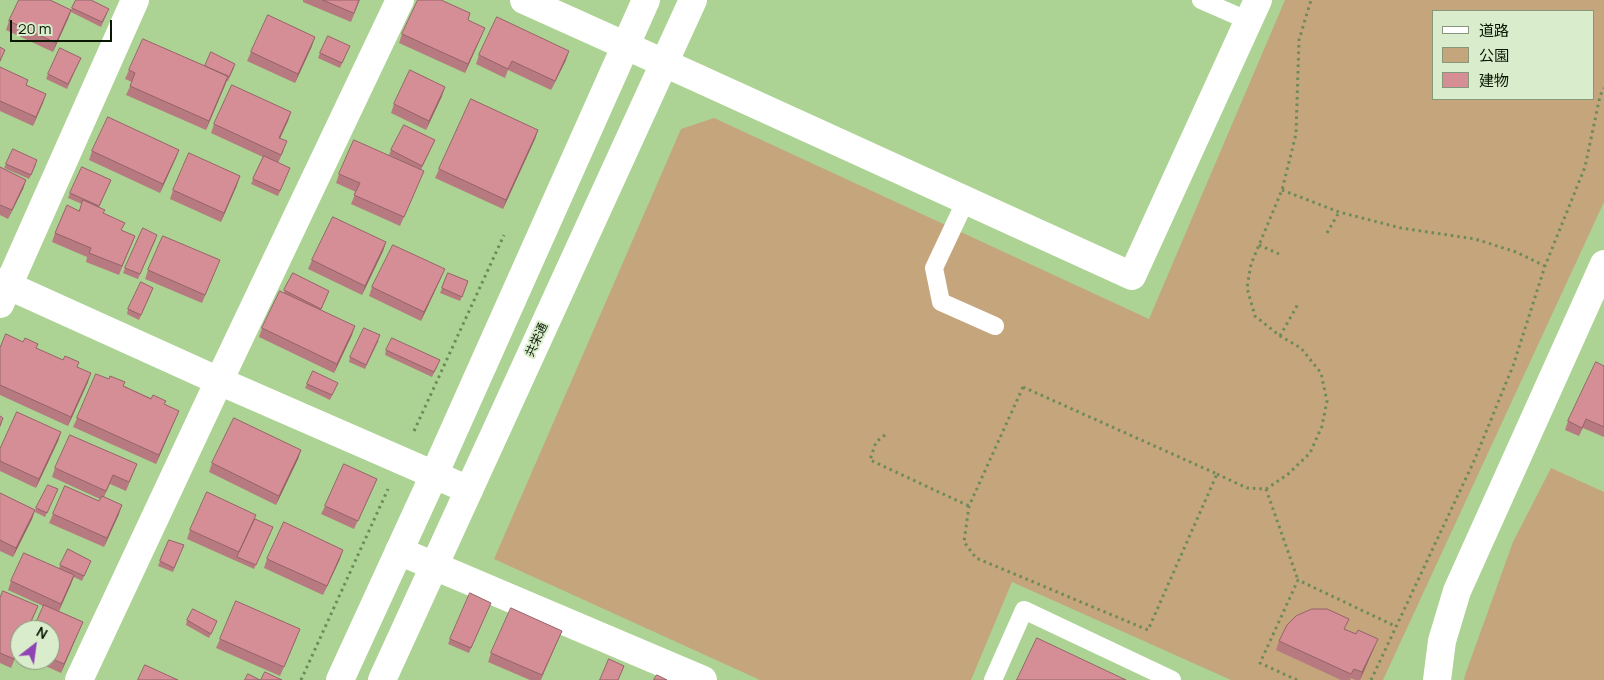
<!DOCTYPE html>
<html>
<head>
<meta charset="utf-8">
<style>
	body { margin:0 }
	#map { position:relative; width:1604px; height:680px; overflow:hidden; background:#acd393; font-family:Manrope,"Noto Sans JP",sans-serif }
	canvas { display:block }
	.legend { position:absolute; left:1432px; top:10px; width:162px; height:90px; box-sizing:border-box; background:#d9edcd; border:1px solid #86977c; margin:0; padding:6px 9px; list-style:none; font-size:15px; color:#0a1702 }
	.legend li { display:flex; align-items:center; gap:10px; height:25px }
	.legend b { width:25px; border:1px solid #86977c }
	.north { position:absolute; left:10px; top:620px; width:50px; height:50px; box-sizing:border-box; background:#d9edcd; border:1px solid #86977c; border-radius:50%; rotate:30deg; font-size:14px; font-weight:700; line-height:20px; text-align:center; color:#0a1702 }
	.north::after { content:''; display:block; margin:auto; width:18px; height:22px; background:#9043b4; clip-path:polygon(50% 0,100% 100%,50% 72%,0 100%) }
	.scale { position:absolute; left:10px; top:20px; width:102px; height:22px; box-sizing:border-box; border:2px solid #0a1702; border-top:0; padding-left:6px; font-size:15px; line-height:18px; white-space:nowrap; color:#0a1702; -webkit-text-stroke:4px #d9edcd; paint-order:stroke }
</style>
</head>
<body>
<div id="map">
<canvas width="1604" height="680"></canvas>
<ul class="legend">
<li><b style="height:6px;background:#fff"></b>道路</li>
<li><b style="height:14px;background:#c5a57c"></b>公園</li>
<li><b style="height:14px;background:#d58e95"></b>建物</li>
</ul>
<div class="north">N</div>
<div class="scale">20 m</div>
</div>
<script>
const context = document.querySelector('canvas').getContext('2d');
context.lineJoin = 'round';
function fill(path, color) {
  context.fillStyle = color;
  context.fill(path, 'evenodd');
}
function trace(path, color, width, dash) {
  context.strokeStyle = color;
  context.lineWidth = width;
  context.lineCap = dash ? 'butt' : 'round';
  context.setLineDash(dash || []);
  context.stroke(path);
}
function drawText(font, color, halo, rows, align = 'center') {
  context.font = font + ' Manrope,"Noto Sans JP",sans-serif';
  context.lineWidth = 4;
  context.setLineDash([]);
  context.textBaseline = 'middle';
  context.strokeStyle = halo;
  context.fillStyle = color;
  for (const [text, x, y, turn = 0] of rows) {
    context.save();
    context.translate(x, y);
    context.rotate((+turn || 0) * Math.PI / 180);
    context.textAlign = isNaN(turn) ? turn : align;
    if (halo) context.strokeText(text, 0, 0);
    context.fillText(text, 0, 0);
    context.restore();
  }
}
fill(new Path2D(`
	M1285 0H1604V202L1383 680H1231L1012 582 971 680H760L494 559 681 129 714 118 1149 319ZM1433 11H1593V99H1433Z
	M1551 468 1604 492V680H1464L1465 675 1513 542Z`), '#c5a57c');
trace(new Path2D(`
	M1282 190 1339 212 1401 228 1475 239 1516 252 1545 266
	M1327 233 1339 212
	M1259 245 1279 254
	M1280 336 1298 304
	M1023 387 1217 474 1148 630 976 558 964 542 969 506Z
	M414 431 504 235
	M885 435 876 442 870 460 969 506
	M1217 474 1247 488 1266 489 1287 475 1310 453 1322 426 1327 401 1321 373 1301 348 1280 336 1255 316 1247 288 1251 264 1282 190 1296 134 1299 40 1311 0
	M1266 489 1298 580
	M301 680 388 489
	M1297 680 1260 663 1298 580 1395 626
	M1371 680 1474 461 1513 366 1545 266 1585 167 1600 96 1604 88`), '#6d8a5a', 3, [2.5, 4]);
trace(new Path2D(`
	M1201 0 1249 21
	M966 200 934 268 941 302 995 326
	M993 680 1024 610 1172 680`), '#fff', 18);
trace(new Path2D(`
	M524 0 693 76 1132 276 1258 0
	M0 282 219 381 469 490
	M0 304 135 0
	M399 551 703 680
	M79 680 219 381 400 0
	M1437 680 1442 641 1457 591 1604 264`), '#fff', 28);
trace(new Path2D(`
	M340 680 434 475 646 0
	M382 680 693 0`), '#fff', 28);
fill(new Path2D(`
	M76 0 107 14 101 27 71 12 53 52 6 30 9 21 71 10Z
	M303 0H360L351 22 303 2Z
	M468 20 481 37 465 73 399 43 402 34Z
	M312 46 295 83 247 61 251 52Z
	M348 50 340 68 318 58 320 53Z
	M479 55 566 60 551 90 508 70 505 78 476 64Z
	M81 58 67 89 46 79 48 74Z
	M205 66 234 68 228 81H227L206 130 126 95 132 82 125 79 129 70Z
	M0 67 26 85 46 94 33 126 0 111Z
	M442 96 426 130 391 113 394 104Z
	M291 112 280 138 284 150 278 163 288 173 278 196 251 184 263 157 211 133 214 124Z
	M538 130 535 139 503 209 435 178 439 169Z
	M435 140 421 170 420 180 400 226 351 204 356 192 336 183 339 174 409 165 389 155 391 150Z
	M179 150 160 193 89 160 92 151Z
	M6 164 36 165 29 179 4 168Z
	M0 167 26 180 23 189 8 219 0 215Z
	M111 180 99 207 103 214 122 231 135 236 119 275 86 262 87 257 52 242 55 233 79 211 82 204 68 198 70 193Z
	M237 185 221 222 170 199 173 190Z
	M156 239 138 279 123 273 125 268Z
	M386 242 383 251 362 295 308 269 312 260Z
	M220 260 202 303 145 279 148 270Z
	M293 273 327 296 321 310 352 335 334 373 259 337 262 328 284 292Z
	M448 273 468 281 460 301 440 293Z
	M441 278 421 321 369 296 372 287Z
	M151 293 139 320 127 314 128 309Z
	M379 340 365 369 349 362 350 357Z
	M0 348H36L77 367 88 382 68 426 0 395Z
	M386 350 438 365 432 377 385 355Z
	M1604 366V437L1583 428 1579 436 1565 430 1568 421Z
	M338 383 330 400 305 388 307 384Z
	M124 386 179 411 156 464 73 427 77 418Z
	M61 432 58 441 36 488 0 471V449Z
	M301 450 298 459 276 505 209 472 212 463Z
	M137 464 126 491 110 484 104 497 119 514 104 547 49 523 53 514 99 501 100 499 52 477 55 468Z
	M377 479 373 488 354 529 321 514 325 506Z
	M58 489 45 517 35 512 36 508Z
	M0 493 35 510 32 519 13 557 0 551Z
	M255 519 273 527 254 569 187 539 190 530Z
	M169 540 184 545 173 572 158 566Z
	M68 549 91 561 82 581 74 577 59 611 83 622 61 673 32 660H50V630L43 606 8 590 11 581 59 568Z
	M267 559H340L323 595 264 568Z
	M0 598 38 606 28 630H20V647L11 668 0 663Z
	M489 607 469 653 448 644 450 639Z
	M187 620 217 621 209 638 186 625Z
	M1345 629 1374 648 1360 680H1356L1351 678 1350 680H1341L1276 650 1279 641Z
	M562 631 541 680H530L488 662 491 653Z
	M297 637 280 676 216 648 220 639Z`), '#b77a80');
fill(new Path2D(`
	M71 10 68 19 53 52 56 43Z
	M485 28 465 73 468 64Z
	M315 37 312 46 295 83 298 74Z
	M569 51 566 60 551 90 555 81Z
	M228 76 225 85 206 130 209 121Z
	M445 87 442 96 426 130 429 121Z
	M46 94 43 103 33 126 36 117Z
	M291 112 288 121 276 147 279 138Z
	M538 130 535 139 503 209 506 200Z
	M179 150 176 158 160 193 163 184Z
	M240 176 237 185 221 222 224 213Z
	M26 180 23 189 8 219 12 210Z
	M386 242 383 251 362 295 365 286Z
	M445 269 441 278 421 321 424 312Z
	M355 326 352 335 334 373 337 364Z
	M91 373 88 382 68 426 71 417Z
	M179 411 175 420 156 464 159 455Z
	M61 432 58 441 36 488 39 479Z
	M301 450 298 459 276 505 279 496Z
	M122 505 119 514 104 547 107 538Z
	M35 510 32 519 13 557 16 548Z
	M343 550 340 559 323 595Z
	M74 575 71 584 58 613 61 604Z
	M83 622 79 631 61 673 64 664Z
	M1378 639 1374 648 1360 680 1362 672Z`), '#956368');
const building = new Path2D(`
	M19 0H50L71 10 56 43 9 21Z
	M76 0H91L109 9 102 22 72 8Z
	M323 0H359L354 13Z
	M418 0H441L470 13 468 20 485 28 468 64 402 34Z
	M268 15 315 37 298 74 251 52Z
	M497 17 569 51 555 81 512 61 508 69 479 55Z
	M328 36 350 46 342 63 320 53Z
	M143 39 228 76 209 121 130 86 135 73 129 70Z
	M0 47 5 50 0 61Z
	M60 48 81 58 68 84 48 74Z
	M211 52 235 64 229 77 205 66Z
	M0 67 28 80 26 85 46 94 36 117 0 101Z
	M410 70 445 87 429 121 394 104Z
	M232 85 291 112 279 138 287 141 281 155 214 124Z
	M471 99 538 130 506 200 439 169Z
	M108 117 179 150 163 184 92 151Z
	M404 125 435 140 422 166 391 150Z
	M354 140 424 171 404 217 354 195 360 183 339 174Z
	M13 149 37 160 31 175 6 164Z
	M189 153 240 176 224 213 173 190Z
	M264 156 290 168 280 191 253 179Z
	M0 167 26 180 12 210 0 205Z
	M82 167 111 180 99 206 70 193Z
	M83 200 105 210 103 213 125 223 121 230 135 236 122 266 89 253 91 248 55 233 67 205 79 211Z
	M333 217 386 242 365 286 312 260Z
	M143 228 157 235 140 274 125 268Z
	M163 236 220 260 205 295 148 270Z
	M393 245 445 269 424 312 372 287Z
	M293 273 329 291 321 309 284 290Z
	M448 273 468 281 462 297 442 288Z
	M141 282 153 288 141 315 128 309Z
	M280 291 355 326 337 364 262 328Z
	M364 328 380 335 366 365 350 357Z
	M6 334 23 342 25 338 38 344 36 348 63 360 65 356 79 362 77 367 91 373 71 417 0 385V348Z
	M392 338 440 360 434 372 386 350Z
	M1596 362 1604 366V427L1586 419 1582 428 1568 421Z
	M313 371 338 383 332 395 307 384Z
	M96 374 109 379 110 376 125 382 123 386 151 399 153 395 166 401 164 404 179 411 159 455 77 418Z
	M17 412 61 432 39 479 0 461V449Z
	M0 416 3 418 0 426Z
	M234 418 301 450 279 496 212 463Z
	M70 435 137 464 129 482 113 475 106 491 55 468Z
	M344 464 377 479 358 521 325 506Z
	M48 485 58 489 47 513 36 508Z
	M65 486 99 501 102 496 122 505 107 538 53 514Z
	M207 492 256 515 239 552 190 530Z
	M0 493 35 510 16 548 0 540Z
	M255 519 273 527 256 565 237 557Z
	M284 522 343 550 327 586 267 559Z
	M169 540 184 545 174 568 160 561Z
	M68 549 91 561 84 576 60 565Z
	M24 553 74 575 61 604 11 581Z
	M3 591 38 606 27 630H20V645L14 659 0 653V598Z
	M470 593 491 603 471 648 450 639Z
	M236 601 300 629 284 667 220 639Z
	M44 605 83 622 64 664 50 658V630H33Z
	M511 608 562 631 542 675 491 653Z
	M193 609 217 621 211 634 187 620Z
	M1312 609H1327L1349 619 1344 629 1356 634 1358 630 1378 639 1362 672 1354 669 1351 674 1279 641 1287 625 1296 616Z
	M1037 638 1126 680H1017Z
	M609 659 624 666 618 680H600Z
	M145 665 178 680H138Z
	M265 672 282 680H261Z
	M248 674 260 680H245Z
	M657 675 667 680H654Z`);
fill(building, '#d58e95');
trace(building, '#956368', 1);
drawText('12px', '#0a1702', '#d9edcd', [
	["共栄通",537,340,-65]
]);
</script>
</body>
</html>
